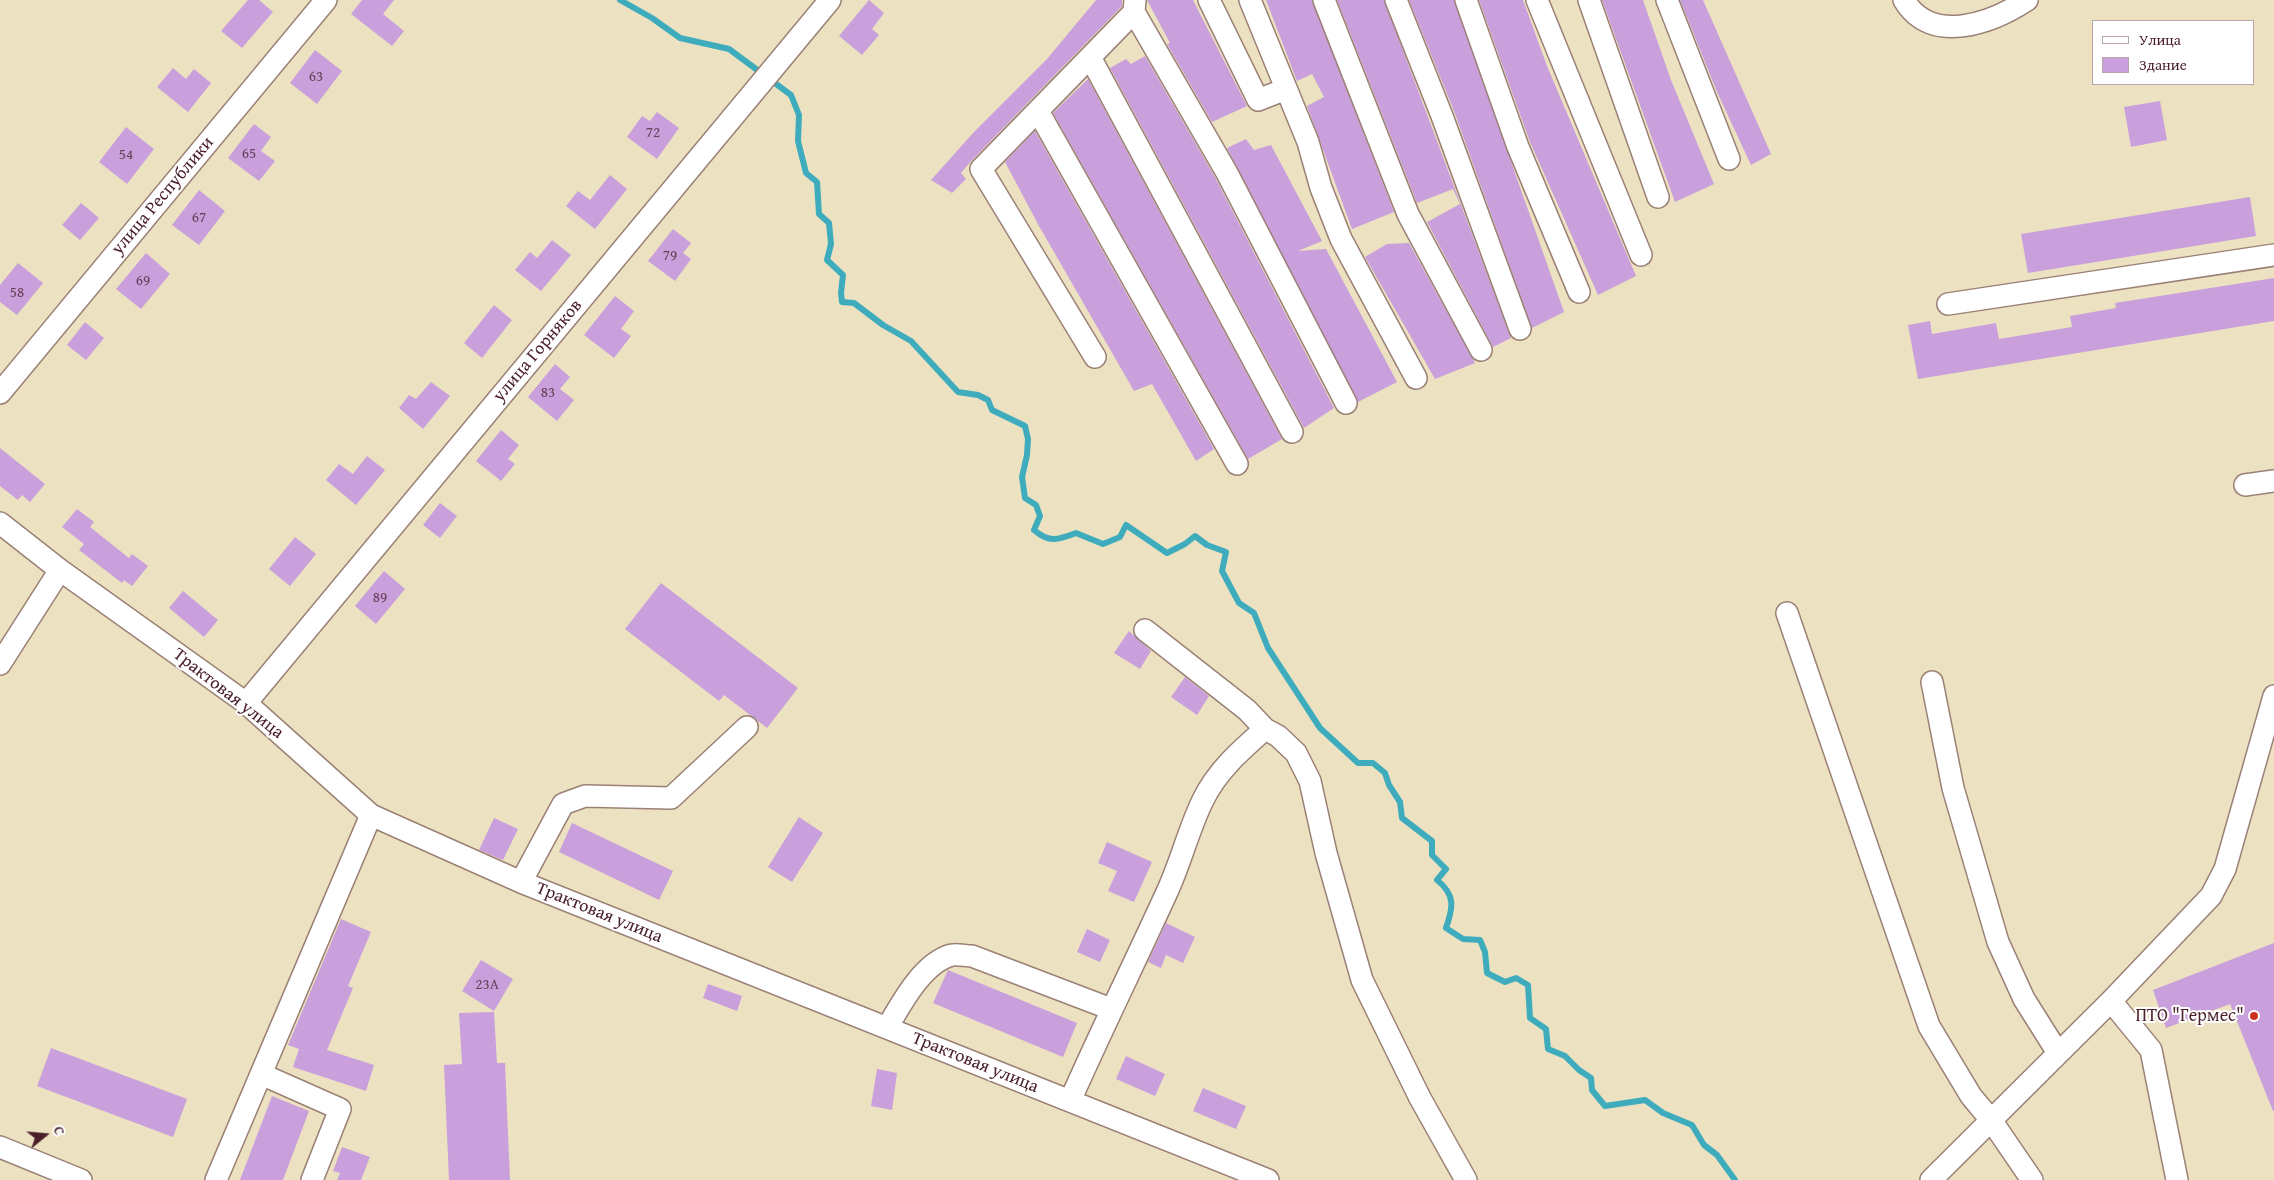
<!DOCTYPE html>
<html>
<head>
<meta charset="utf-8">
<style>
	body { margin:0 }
	#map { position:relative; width:2274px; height:1180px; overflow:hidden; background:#ece2c1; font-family:"Gentium Book Plus",serif }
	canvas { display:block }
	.legend { position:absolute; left:2092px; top:20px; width:162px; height:65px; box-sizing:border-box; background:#fff; border:1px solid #b7a5aa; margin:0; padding:6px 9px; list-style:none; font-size:15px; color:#4a1f2b }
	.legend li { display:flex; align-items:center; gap:10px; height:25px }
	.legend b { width:25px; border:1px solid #b7a5aa }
	.north { position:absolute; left:20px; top:1110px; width:50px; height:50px; -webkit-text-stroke:4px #fff; paint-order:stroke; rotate:73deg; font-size:14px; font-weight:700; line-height:20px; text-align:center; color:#4a1f2b }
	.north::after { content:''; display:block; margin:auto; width:18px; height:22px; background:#4a1f2b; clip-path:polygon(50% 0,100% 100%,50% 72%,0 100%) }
</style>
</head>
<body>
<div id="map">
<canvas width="2274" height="1180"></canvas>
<ul class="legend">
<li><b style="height:6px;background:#fff"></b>Улица</li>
<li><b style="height:14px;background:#c9a0dc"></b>Здание</li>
</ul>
<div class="north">С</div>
</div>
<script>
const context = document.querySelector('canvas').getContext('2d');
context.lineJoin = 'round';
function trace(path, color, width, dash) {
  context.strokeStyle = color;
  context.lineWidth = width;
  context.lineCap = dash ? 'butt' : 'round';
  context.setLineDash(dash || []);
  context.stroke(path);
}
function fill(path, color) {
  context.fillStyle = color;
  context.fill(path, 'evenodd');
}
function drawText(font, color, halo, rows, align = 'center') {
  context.font = font + ' "Gentium Book Plus",serif';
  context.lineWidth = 4;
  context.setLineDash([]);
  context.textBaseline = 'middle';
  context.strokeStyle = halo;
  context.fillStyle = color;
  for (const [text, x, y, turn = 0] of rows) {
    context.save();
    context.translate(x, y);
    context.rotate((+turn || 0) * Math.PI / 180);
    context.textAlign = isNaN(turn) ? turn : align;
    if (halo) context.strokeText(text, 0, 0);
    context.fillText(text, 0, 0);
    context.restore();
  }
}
trace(new Path2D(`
	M620 0 652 18 680 38 729 49 791 95 799 115 798 141 806 173 817 182 819 214 829 223 831 244 827 260 843 275 841 293 842 302 854 303 883 325 911 341 958 392 978 395 988 400 992 410 1025 426 1028 439 1027 455 1022 477 1025 498 1036 505 1040 516 1034 530C1049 543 1058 540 1076 533L1103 544 1120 537 1126 525 1167 553 1185 544 1195 536 1207 545 1226 552 1222 571 1239 603 1254 613 1268 648 1320 728 1358 763H1373L1385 773 1389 785 1400 802 1402 818 1432 841V855L1446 869 1437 880C1456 895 1453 908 1446 928L1463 939 1480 940 1485 952 1487 973 1505 982 1516 978 1528 985 1530 1018 1546 1029 1548 1049 1565 1056 1579 1070 1591 1078 1592 1090 1605 1106 1645 1100 1663 1113 1692 1125 1704 1145 1717 1155 1735 1180`), '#3facbe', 6);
fill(new Path2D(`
	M248 0H259L273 12 242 48 221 31Z
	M362 0H394L383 14 404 31 392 46 351 14Z
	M869 0 884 13 872 29 879 35 862 55 839 36Z
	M1096 0H1122V6L972 160 961 173 966 179 952 193 931 180 974 132 1047 59Z
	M1147 0H1193L1247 106 1212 122 1167 44 1170 43Z
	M1266 0H1312L1394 212 1352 229 1307 106 1324 97 1312 74 1297 81Z
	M1337 0H1384L1511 338 1493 347 1427 222 1460 204 1453 189 1417 203Z
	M1409 0H1454L1564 312 1532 328 1454 111Z
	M1479 0H1523L1547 66 1636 276 1598 295 1530 142Z
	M1602 0H1643L1671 80 1714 184 1675 202Z
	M1680 0H1703L1771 154 1751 165 1717 92Z
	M315 50 342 71 317 104 290 83Z
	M1145 56 1216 179 1334 408 1304 428 1110 68 1126 59 1131 64Z
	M173 68 186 79 194 69 211 83 188 112 157 87Z
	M1088 79 1282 439 1248 459 1053 113Z
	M2160 101 2167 140 2131 147 2124 107Z
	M657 112 679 128 657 159 627 137 642 116 650 121Z
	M254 124 271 137 261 151 275 161 259 181 228 158Z
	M126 127 154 149 127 184 99 162Z
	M1035 131 1214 449 1196 461 1152 384 1134 391 1039 226 1005 162Z
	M1246 139 1254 150 1271 145 1322 241 1298 251 1326 249 1397 382 1358 402 1227 148Z
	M610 175 627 189 595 229 566 206 578 191 590 200Z
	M199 190 225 211 199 245 172 225Z
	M2250 197 2256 236 2028 273 2021 234Z
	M81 203 99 218 80 240 62 225Z
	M673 229 691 243 683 253 691 259 675 281 648 261Z
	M552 240 571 255 541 291 515 270 530 252 537 258Z
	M1409 243 1475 363 1435 379 1365 257 1387 244Z
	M146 253 170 274 141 309 116 289Z
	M18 263 43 283 17 315 0 302V285Z
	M2274 278V321L1918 379 1908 325 1930 321 1932 334 1996 323 1999 339 2072 327 2070 316 2116 308 2115 303Z
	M615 296 634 311 621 329 631 336 614 358 584 335Z
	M494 305 512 320 482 358 464 343Z
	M85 322 104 338 86 360 67 345Z
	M555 364 570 377 560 389 574 400 557 421 528 397Z
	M431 382 450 396 423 429 399 408 409 395 416 399Z
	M501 430 519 445 508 459 515 464 501 481 476 461Z
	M0 448 45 484 30 502 22 495 18 500 0 486Z
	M367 456 385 470 356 505 326 480 339 464 353 474Z
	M440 503 457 516 440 538 423 525Z
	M77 509 94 522 90 527 129 558 132 554 148 566 132 586 124 580 122 583 79 550 84 544 62 527Z
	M295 537 316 554 290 586 269 569Z
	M384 571 405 589 376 624 355 606Z
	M661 583 798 688 767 728 724 695 719 701 625 629Z
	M183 591 218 620 204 637 169 608Z
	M1129 631 1151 651 1140 669 1114 653Z
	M1185 677 1209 696 1197 715 1171 697Z
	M799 817 823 833 792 882 768 867Z
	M494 818 518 829 503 860 479 850Z
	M572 823 673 871 659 900 559 852Z
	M1107 842 1152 862 1134 902 1108 891 1117 871 1098 863Z
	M341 919 371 932 348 986 353 988 327 1050 374 1065 366 1091 293 1067 299 1049 288 1045Z
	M1166 923 1195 937 1183 963 1166 955 1161 968 1148 962Z
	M1087 929 1110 940 1100 962 1077 952Z
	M2274 943V1111H2273L2230 1004 2166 1028 2153 990Z
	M481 960 513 979 494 1011 462 991Z
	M948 970 1077 1023 1063 1057 933 1003Z
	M708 984 742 996 737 1011 703 998Z
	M494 1012 497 1063H505L510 1180H449L444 1065 462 1064 459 1013Z
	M51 1048 187 1099 173 1137 37 1086Z
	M1126 1056 1165 1074 1155 1096 1116 1079Z
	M877 1069 897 1073 892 1110 871 1106Z
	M1203 1088 1246 1106 1236 1129 1193 1111Z
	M272 1096 309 1111 283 1180H240Z
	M342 1147 370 1157 361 1180H337L340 1173 333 1171Z`), '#c9a0dc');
const minor = new Path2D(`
	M1209 0 1258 100 1286 89
	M1250 0 1308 142 1321 188 1341 239 1416 378
	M1324 0 1408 214 1481 350
	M1396 0 1442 116 1520 329
	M1466 0 1518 147 1579 292
	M1537 0 1641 255
	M1589 0 1658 197
	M1667 0 1729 159
	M1904 0C1931 46 1992 23 2027 0
	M1134 12 1227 173 1346 403
	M1090 57 1292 432
	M1038 111 1237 464
	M1948 304 2274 255
	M1095 357 981 169 1134 12 1135 0
	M0 393 326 0
	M2245 485 2274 481
	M0 523 60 570 246 703 371 815 521 882 1268 1180
	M1787 613 1929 1026 1971 1096 1991 1120 2032 1180
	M1145 630 1247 710 1265 729
	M0 664 60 570
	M1932 682 1953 788 1998 942 2024 999 2058 1053
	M246 703 830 0
	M521 882 563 804 585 796 671 798 747 727
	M2111 1001 2151 1050 2177 1180
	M887 1028C901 1004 923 962 952 955 958 954 966 956 972 956L1111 1009
	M261 1074 340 1109 312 1180
	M1070 1101C1101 1031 1135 962 1167 892 1181 862 1189 828 1203 800 1217 771 1241 750 1265 729L1278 736 1296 753 1310 781 1326 853 1362 980 1420 1098 1466 1180
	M0 1147 81 1180
	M216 1180 371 815
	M1931 1180 2111 1001 2211 896 2225 869 2274 696`);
trace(minor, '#9b8076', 24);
trace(minor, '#fff', 21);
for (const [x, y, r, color] of [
	[2254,1016,5,"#c8321e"]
]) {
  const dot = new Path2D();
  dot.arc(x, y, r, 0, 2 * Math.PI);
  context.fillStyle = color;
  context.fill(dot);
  trace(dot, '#fff', 2);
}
drawText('15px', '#6a3f57', null, [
	["63",316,77],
	["72",653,133],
	["65",249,154],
	["54",126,155],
	["67",199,218],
	["79",670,256],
	["69",143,281],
	["58",17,293],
	["83",548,393],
	["89",380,598],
	["23А",487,985]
]);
drawText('18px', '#4a1f2b', '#fff', [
	["улица Республики",163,196,-50],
	["улица Горняков",538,351,-50],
	["Трактовая улица",228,694,38],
	["Трактовая улица",599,913,22],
	["Трактовая улица",975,1063,22]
]);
drawText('18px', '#4a1f2b', '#fff', [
	["ПТО \"Гермес\"",2244,1016]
], 'right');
</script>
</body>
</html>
